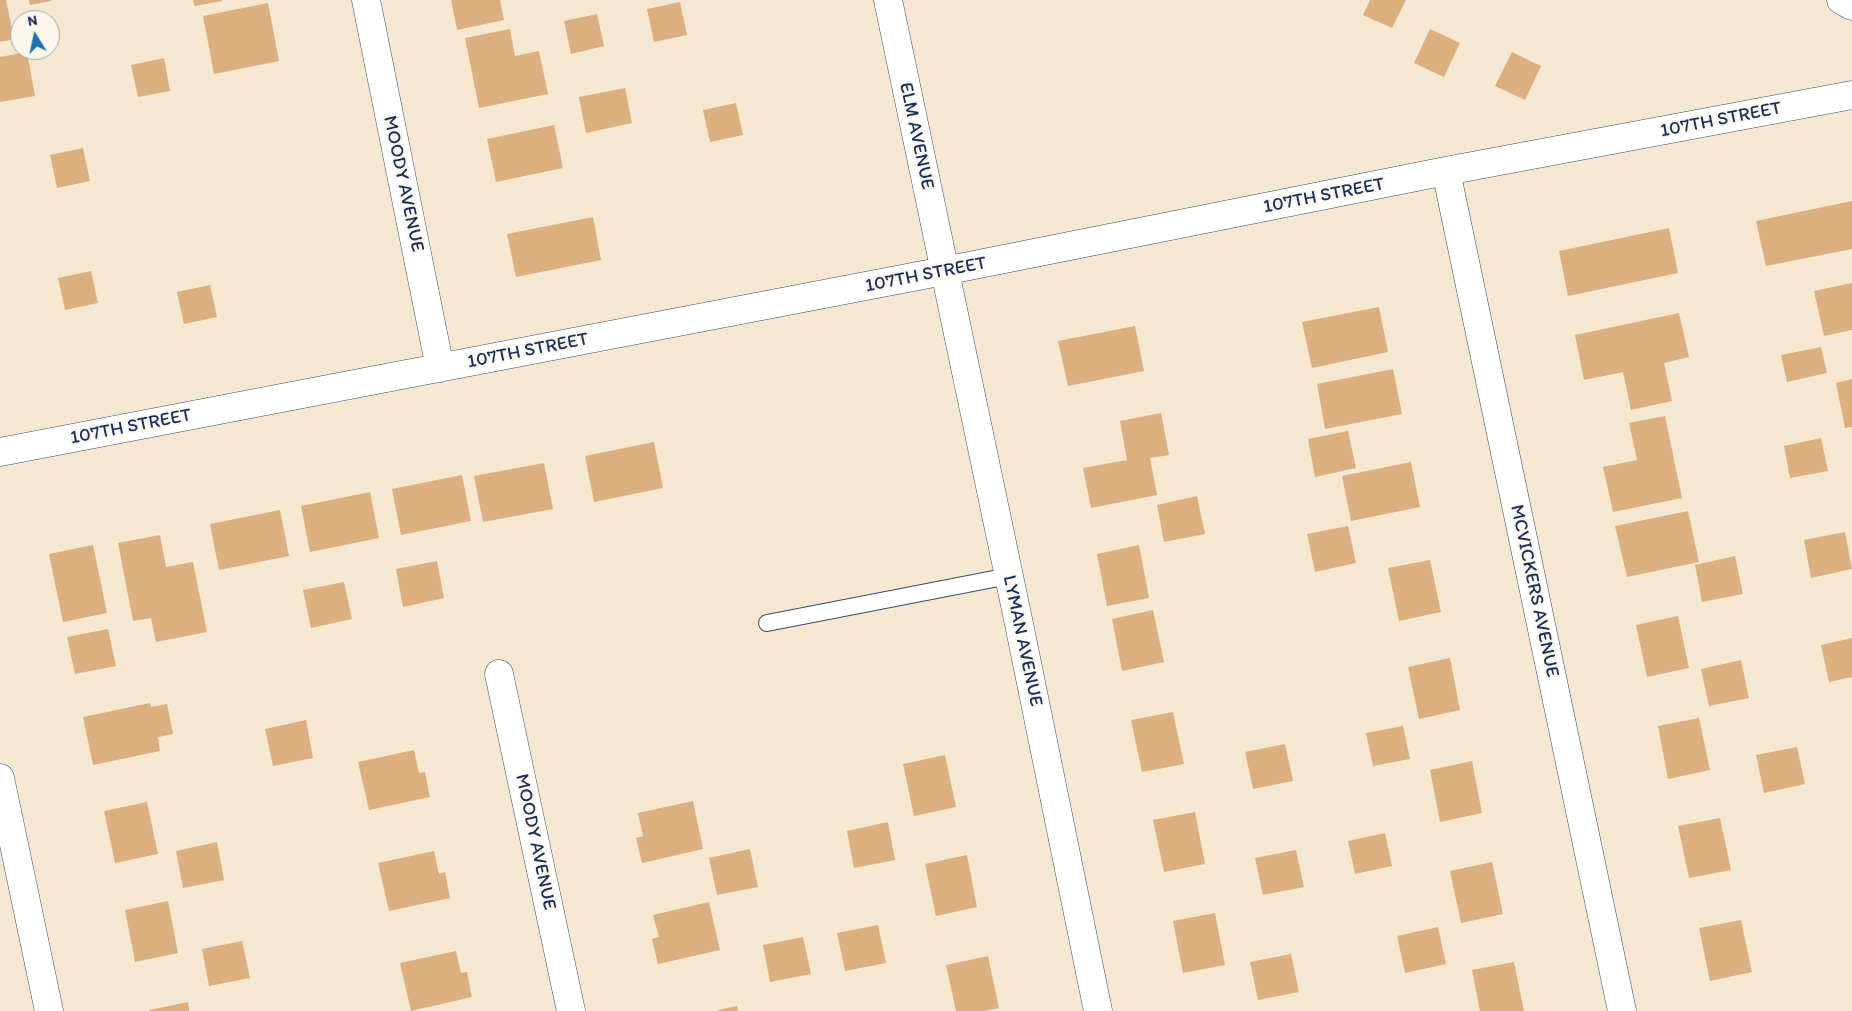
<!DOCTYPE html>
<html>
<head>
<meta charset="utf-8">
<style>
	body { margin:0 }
	#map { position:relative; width:1852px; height:1011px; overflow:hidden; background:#f5e7d0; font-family:Itim,sans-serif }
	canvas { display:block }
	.north { position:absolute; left:10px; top:10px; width:50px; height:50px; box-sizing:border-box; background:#fbf7ec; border:1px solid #a1a7b3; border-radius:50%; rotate:350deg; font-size:14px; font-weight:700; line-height:20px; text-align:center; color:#1b2f5e }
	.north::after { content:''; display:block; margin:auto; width:18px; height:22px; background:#1f6fb2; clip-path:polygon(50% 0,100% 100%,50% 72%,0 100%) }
</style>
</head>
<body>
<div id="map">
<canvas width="1852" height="1011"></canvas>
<div class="north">N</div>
</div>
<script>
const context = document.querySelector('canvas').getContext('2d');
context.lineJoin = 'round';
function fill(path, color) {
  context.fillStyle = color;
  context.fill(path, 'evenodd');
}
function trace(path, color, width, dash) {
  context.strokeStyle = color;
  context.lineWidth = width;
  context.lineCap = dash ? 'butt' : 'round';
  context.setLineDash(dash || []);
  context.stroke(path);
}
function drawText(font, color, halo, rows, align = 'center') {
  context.font = font + ' Itim,sans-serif';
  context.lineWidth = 4.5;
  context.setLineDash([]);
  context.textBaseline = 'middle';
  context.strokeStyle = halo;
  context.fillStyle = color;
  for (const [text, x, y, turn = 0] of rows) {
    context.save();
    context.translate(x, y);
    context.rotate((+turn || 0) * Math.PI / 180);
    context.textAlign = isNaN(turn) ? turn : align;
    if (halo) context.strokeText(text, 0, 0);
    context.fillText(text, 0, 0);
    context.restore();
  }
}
fill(new Path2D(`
	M0 0H6L14 39 0 42Z
	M29 0H51V1L30 5Z
	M193 0H222V1L195 6Z
	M451 0H500L504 20 457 30Z
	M1370 0H1406L1392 28 1363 15Z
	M680 2 687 35 654 42 647 9Z
	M268 3 279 61 214 74 203 16Z
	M597 14 604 46 571 54 564 21Z
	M510 29 515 56 539 51 548 94 479 108 465 38Z
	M1430 29 1460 43 1444 77 1414 63Z
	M27 52 35 96 0 102V57Z
	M1512 52 1541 66 1525 100 1495 86Z
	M164 58 170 91 138 97 131 65Z
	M625 88 632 123 586 133 579 97Z
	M736 103 743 135 710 142 703 110Z
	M554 125 563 168 496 182 487 139Z
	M83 148 90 181 57 188 50 155Z
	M1852 201V249L1766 266 1756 221Z
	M593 217 601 260 516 277 507 234Z
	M1669 228 1678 273 1568 296 1559 251Z
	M91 271 98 303 65 310 58 278Z
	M1852 283V330L1824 336 1814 291Z
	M210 285 217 317 184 324 177 292Z
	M1379 307 1388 352 1312 368 1302 322Z
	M1679 313 1689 357 1664 363 1672 401 1631 410 1623 372 1584 380 1575 335Z
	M1135 326 1144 371 1068 386 1058 341Z
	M1821 347 1827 373 1787 382 1781 355Z
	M1393 369 1402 414 1325 429 1317 384Z
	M1852 379V427L1845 428 1836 383Z
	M1161 413 1169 455 1150 458 1157 495 1091 508 1083 468 1127 460 1120 421Z
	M1665 416 1682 498 1613 512 1603 467 1637 460 1629 423Z
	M1348 431 1356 468 1315 477 1308 439Z
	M1821 438 1828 471 1790 478 1784 446Z
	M654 442 663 488 594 502 585 456Z
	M1411 462 1420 507 1351 521 1342 476Z
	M544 463 553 509 483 522 474 476Z
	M462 475 471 521 401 535 392 489Z
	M370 492 379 538 310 552 301 506Z
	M1197 496 1205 534 1164 542 1157 505Z
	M280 510 289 556 219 570 210 524Z
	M1688 511 1699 562 1627 577 1615 526Z
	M1348 526 1356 563 1315 572 1307 534Z
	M1845 532 1852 569 1811 578 1804 540Z
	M160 535 166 567 193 562 207 632 156 642 151 618 133 621 118 543Z
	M93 545 107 613 63 622 49 554Z
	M1139 545 1149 598 1107 606 1097 554Z
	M1735 556 1743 594 1702 602 1695 565Z
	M1430 560 1441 612 1399 621 1388 568Z
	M437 561 444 598 403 607 396 569Z
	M344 582 352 619 311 628 303 590Z
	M1153 610 1164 662 1122 671 1112 619Z
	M1678 616 1689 668 1647 677 1636 625Z
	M108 629 116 666 75 674 67 637Z
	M1852 638V677L1829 682 1821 645Z
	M1450 658 1460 710 1419 719 1408 667Z
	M1741 660 1749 698 1709 706 1701 669Z
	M150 703 151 707 167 704 173 734 158 737 160 751 93 765 83 717Z
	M1173 712 1184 764 1142 772 1131 720Z
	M1699 718 1710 770 1668 779 1658 726Z
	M306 720 313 758 273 766 265 729Z
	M1403 726 1410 759 1373 766 1366 733Z
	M1285 744 1293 781 1253 789 1245 752Z
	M1797 747 1805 784 1764 793 1756 755Z
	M414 750 419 773 425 772 430 797 369 810 358 762Z
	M945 755 956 807 914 816 903 764Z
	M1472 761 1482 813 1440 822 1430 770Z
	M693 801 703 849 642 863 636 838 643 836 638 813Z
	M147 802 158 854 115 863 104 811Z
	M1195 812 1205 864 1164 872 1153 820Z
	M1720 818 1731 870 1689 878 1678 826Z
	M888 822 895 860 854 868 847 831Z
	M1385 833 1392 866 1355 874 1348 841Z
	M217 842 224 880 183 888 176 851Z
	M750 849 758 887 717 895 709 858Z
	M1296 850 1304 887 1263 895 1255 858Z
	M434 851 439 874 445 872 450 898 389 911 378 863Z
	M967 855 977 907 936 916 925 864Z
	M1492 862 1503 914 1461 923 1450 871Z
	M168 901 178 953 135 962 125 910Z
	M709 902 720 950 658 964 652 939 659 937 653 915Z
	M1215 913 1225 965 1183 973 1173 921Z
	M1741 920 1752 972 1710 981 1699 928Z
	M878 925 886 963 845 971 837 933Z
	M1438 927 1446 964 1405 973 1397 936Z
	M803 937 811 974 770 982 763 945Z
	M242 941 250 978 209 986 202 949Z
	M456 951 461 973 467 972 472 997 411 1011 400 963Z
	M1291 954 1299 992 1258 1000 1250 962Z
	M988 956 999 1008 984 1011H956L946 965Z
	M1514 962 1524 1011H1480L1472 970Z
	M188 1002 189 1011H150L149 1010Z
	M737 1006 738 1011H718V1010Z`), '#dcaf80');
const lane = new Path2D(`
	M767 623 1009 576`);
const street = new Path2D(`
	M366 0 440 368
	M888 0 1019 624 1098 1011
	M1841 0 1852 6
	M1446 171 1622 1011
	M0 452 944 271 1446 171 1852 95
	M499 674 571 1011
	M0 778 49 1011`);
trace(lane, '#3c4b6f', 18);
trace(street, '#3c4b6f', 29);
trace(lane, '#fff', 16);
trace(street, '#fff', 28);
drawText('19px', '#1b2f5e', '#fbf7ec', [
	["107TH STREET",1721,120,-11],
	["ELM AVENUE",916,136,78],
	["MOODY AVENUE",403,184,78],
	["107TH STREET",1324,196,-11],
	["107TH STREET",926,275,-11],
	["107TH STREET",528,351,-11],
	["107TH STREET",131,427,-11],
	["MCVICKERS AVENUE",1534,591,78],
	["LYMAN AVENUE",1022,641,78],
	["MOODY AVENUE",535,842,78]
]);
</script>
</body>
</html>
